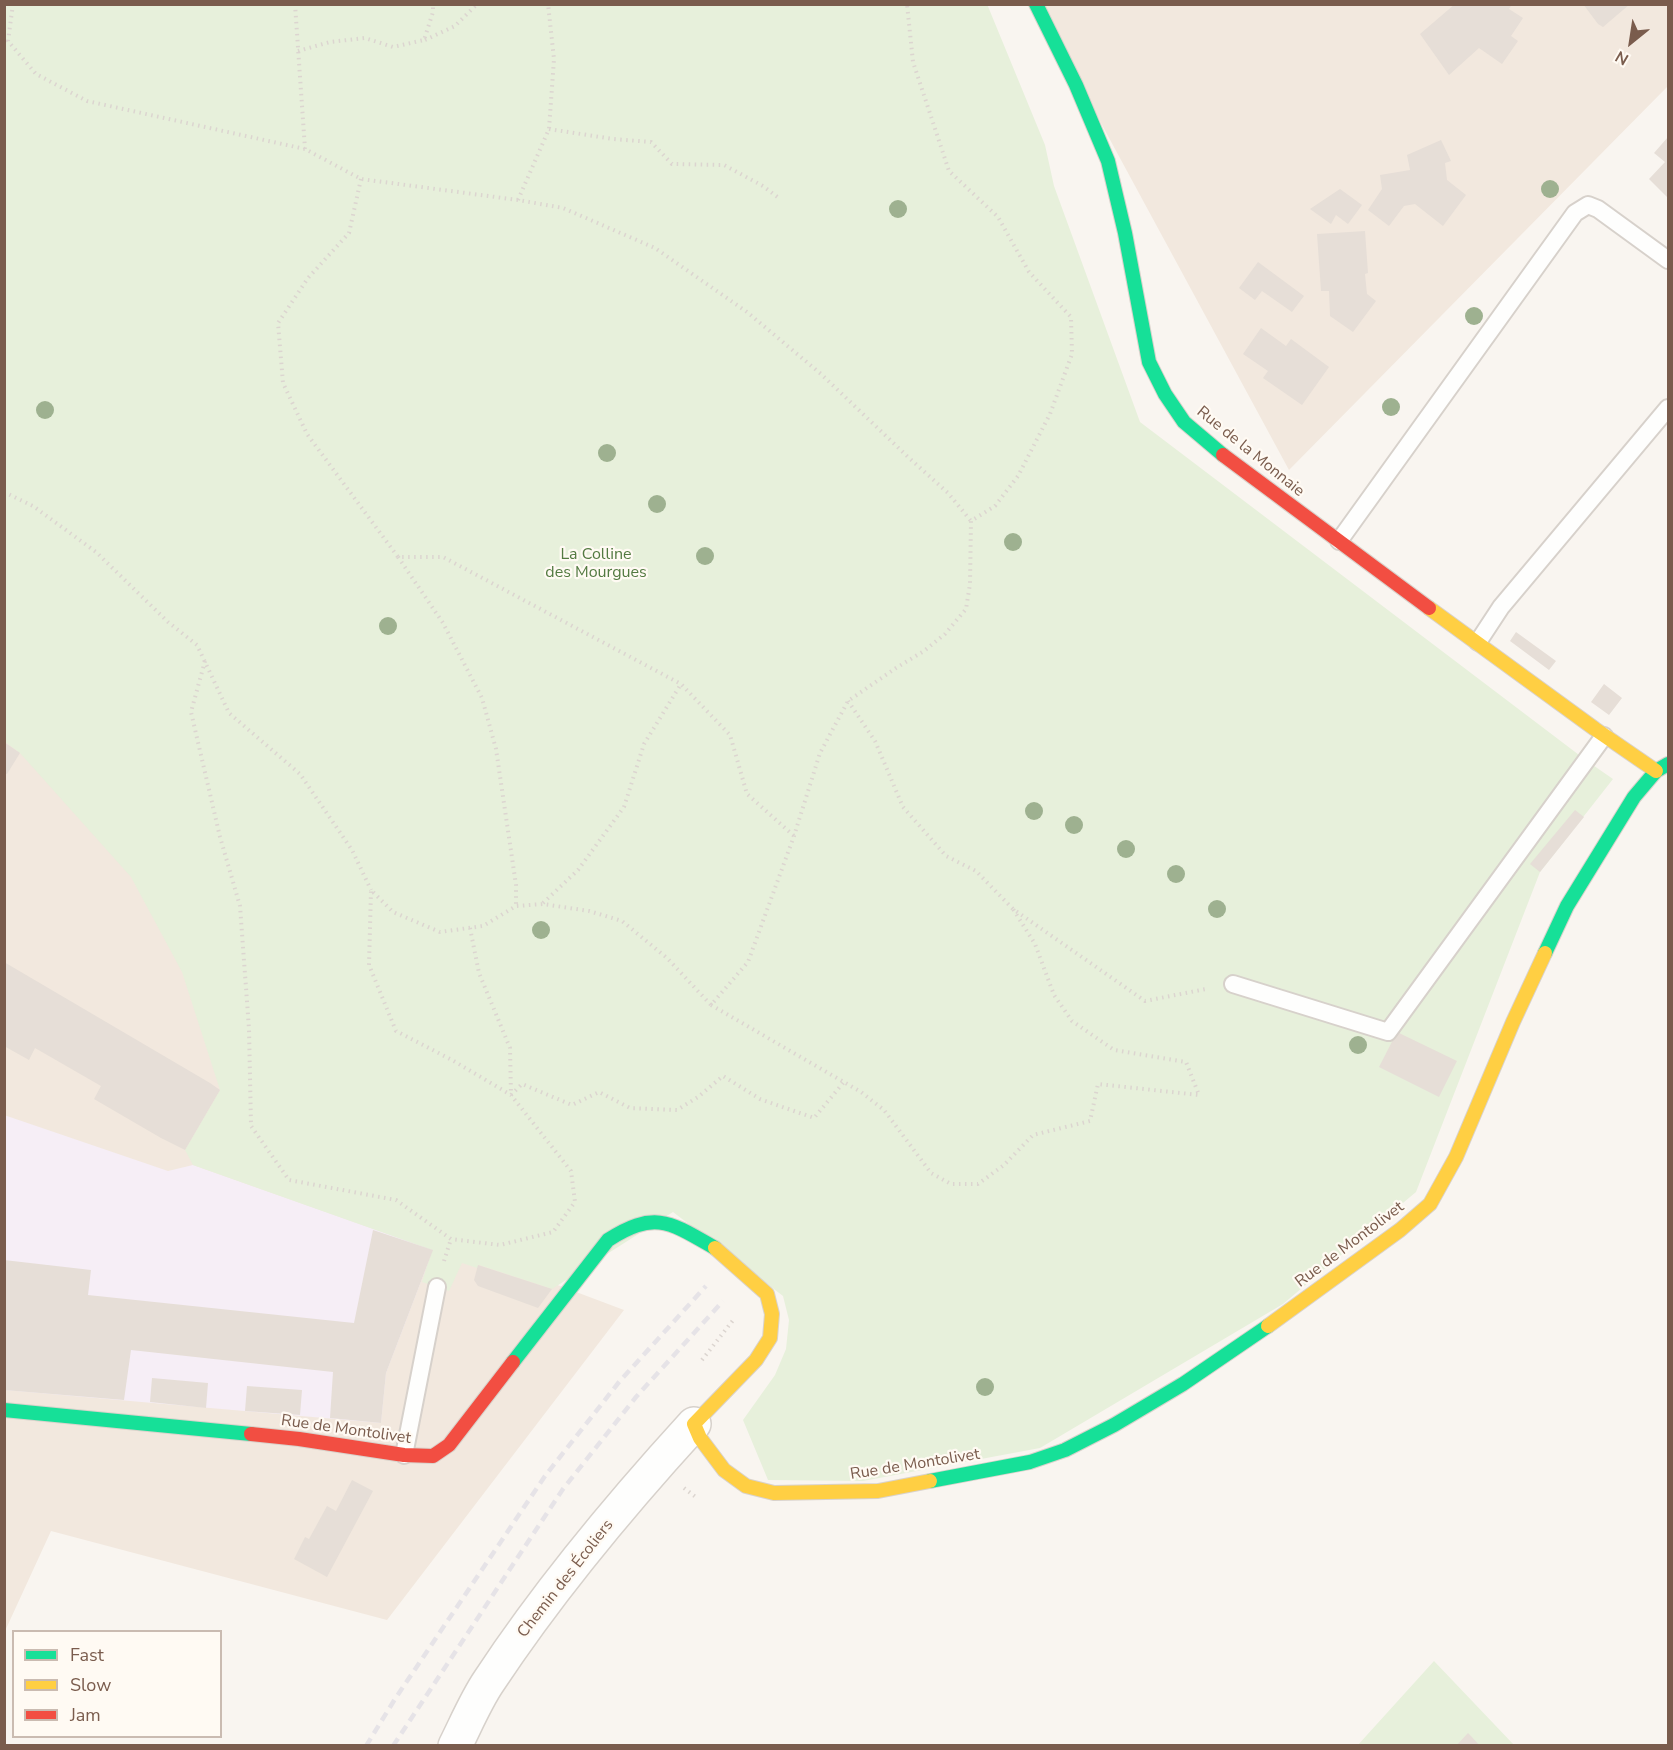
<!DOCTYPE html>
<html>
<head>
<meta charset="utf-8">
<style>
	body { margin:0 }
	#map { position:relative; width:1673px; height:1750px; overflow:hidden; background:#f9f5f0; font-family:"Nunito Sans",sans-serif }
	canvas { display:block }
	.frame { position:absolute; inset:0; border:6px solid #7a5c4d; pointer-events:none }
	.legend { position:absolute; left:12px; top:1630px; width:210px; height:108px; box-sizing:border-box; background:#fffaf3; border:2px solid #cabbb1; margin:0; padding:8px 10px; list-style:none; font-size:18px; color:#7a5c4d }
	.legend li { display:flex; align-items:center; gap:12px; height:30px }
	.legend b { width:30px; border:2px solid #cabbb1 }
	.north { position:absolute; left:1601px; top:12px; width:60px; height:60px; -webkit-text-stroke:4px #fffaf3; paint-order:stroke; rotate:210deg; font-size:16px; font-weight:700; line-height:24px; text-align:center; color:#7a5c4d }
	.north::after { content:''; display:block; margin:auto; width:21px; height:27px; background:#7a5c4d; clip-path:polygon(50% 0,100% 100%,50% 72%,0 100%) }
</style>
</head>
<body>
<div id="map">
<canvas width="1673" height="1750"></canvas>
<div class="frame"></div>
<ul class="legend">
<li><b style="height:8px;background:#16e098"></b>Fast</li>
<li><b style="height:8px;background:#ffcf43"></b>Slow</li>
<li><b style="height:8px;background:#f24e42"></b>Jam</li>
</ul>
<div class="north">N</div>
</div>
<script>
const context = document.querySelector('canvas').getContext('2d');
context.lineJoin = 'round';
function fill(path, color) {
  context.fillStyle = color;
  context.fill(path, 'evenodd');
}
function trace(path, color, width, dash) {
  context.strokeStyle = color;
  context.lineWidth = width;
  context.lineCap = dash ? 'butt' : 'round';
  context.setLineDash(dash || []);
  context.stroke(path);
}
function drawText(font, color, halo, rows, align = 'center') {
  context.font = font + ' "Nunito Sans",sans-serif';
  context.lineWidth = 4.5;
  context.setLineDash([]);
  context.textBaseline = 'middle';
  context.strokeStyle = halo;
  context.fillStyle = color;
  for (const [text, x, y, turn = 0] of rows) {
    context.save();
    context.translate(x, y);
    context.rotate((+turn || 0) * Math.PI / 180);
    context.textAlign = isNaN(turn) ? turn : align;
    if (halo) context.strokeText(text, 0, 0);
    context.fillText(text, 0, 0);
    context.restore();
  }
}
fill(new Path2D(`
	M1037 5H1668V86L1289 470Z
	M5 701 141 839 229 1060 212 1155 624 1310 387 1620 51 1531 5 1631Z`), '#f2e8de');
fill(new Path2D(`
	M4 1115 168 1171 193 1165 433 1250 386 1373 381 1423 5 1390Z`), '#f6eef6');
fill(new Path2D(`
	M987 4 1045 145 1054 186 1140 422 1587 761 1613 779 1540 872 1416 1192 1283 1304 1040 1448 863 1481 768 1480 743 1420 775 1375 786 1349 789 1320 783 1296 673 1212 552 1289 479 1265 477 1268 462 1263 449 1291 422 1282 432 1250 193 1165 185 1150 220 1090 182 972 131 877 20 753 5 742V5Z
	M1434 1661 1514 1745 1357 1746Z`), '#e7f0db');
fill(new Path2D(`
	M1455 4H1512L1509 9 1523 18 1511 36 1518 41 1502 64 1479 48 1449 75 1420 34Z
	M1583 4H1630L1603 27 1598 24Z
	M1668 137V198L1649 179 1665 162 1654 153Z
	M1441 140 1451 161 1445 163 1447 180 1466 195 1443 226 1415 204 1404 206 1389 226 1368 210 1382 189 1380 175 1410 170 1407 155Z
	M1340 189 1362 205 1348 224 1336 215 1331 224 1310 209Z
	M1365 231 1368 273 1365 274 1367 294 1376 301 1353 332 1330 316 1329 291H1321L1317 234Z
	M1258 262 1304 296 1292 312 1262 291 1255 300 1239 288Z
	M1261 328 1286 346 1291 339 1329 367 1302 405 1263 378 1268 371 1243 354Z
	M1516 632 1556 661 1549 670 1510 641Z
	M1604 684 1622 698 1609 715 1591 702Z
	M4 742 20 753 7 774 4 773Z
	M1575 810 1584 817 1540 872 1530 864Z
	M4 962 210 1083 220 1090 185 1150 161 1138 94 1099 101 1086 35 1048 29 1060 4 1046Z
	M1397 1032 1457 1061 1439 1097 1379 1067Z
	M373 1230 433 1250 386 1373 381 1423 330 1418 333 1372 131 1350 124 1400 4 1390V1260L91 1270 88 1295 354 1323Z
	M478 1265 552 1289 538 1308 478 1286 474 1280Z
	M152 1378 208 1383 206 1408 150 1402Z
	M247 1386 302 1390 300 1415 245 1411Z
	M352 1480 373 1491 327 1577 294 1559 305 1537 309 1539 327 1506 336 1511Z
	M1468 1733 1470 1735 1480 1746H1456Z`), '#e6ded7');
const lane = new Path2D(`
	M1339 541 1575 213 1588 205 1598 209 1668 260
	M1478 642 1501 607 1668 408
	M1233 984 1388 1032 1604 736
	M404 1455 437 1287`);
const street = new Path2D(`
	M455 1746C466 1724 476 1700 489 1681 549 1590 620 1505 694 1424`);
const fast = new Path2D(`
	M1036 4 1076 85 1108 161 1125 233 1149 362 1165 394 1184 422 1223 455
	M1545 953 1567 906 1634 797 1656 771 1668 764
	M513 1362 608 1240C655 1210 670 1222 715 1248
	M4 1410 251 1434
	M930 1481 1030 1462 1065 1450 1114 1425 1183 1384 1268 1326`);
const slow = new Path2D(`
	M1429 608 1595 729 1656 771
	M715 1248 767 1294 772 1314 770 1338 756 1360 694 1424 700 1438 724 1470 746 1486 774 1493 878 1491 930 1481
	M1268 1326 1400 1230 1430 1204 1456 1157 1513 1022 1545 953`);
const jam = new Path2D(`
	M1223 455 1429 608
	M251 1434 299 1439 404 1455 433 1456 449 1445 513 1362`);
trace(lane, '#d7d1cb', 20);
trace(street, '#d7d1cb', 36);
trace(fast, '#d9d2cb', 16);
trace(slow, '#d9d2cb', 16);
trace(jam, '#d9d2cb', 16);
trace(new Path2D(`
	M13 4 8 41 36 74 87 101 305 149 361 179 518 200 563 208 655 248 747 312 821 374 907 456 948 493 971 521
	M295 4 305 149
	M425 40 455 26 477 4
	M298 51 330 42 365 38 393 47 424 40 433 12V4
	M549 129 613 139 651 142 672 164 724 165 763 186 780 199
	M361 179 349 233 308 278 278 323 283 383 307 434 398 557H443L681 684 730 735 747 794 794 836
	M518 200 549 129 554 59 548 4
	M4 492 33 506 96 552 168 622 197 645 229 713 300 774 352 850 371 890
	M398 557 443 623 482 698 496 749 516 885V906
	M205 661 191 712 220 837 240 906 249 1029 251 1126 289 1180 396 1200 451 1239 500 1245 553 1232 575 1202 571 1171 511 1095 452 1060 396 1031 369 965 371 890 393 912 440 932 483 926 516 906 543 904 589 911 622 921 667 958 711 1005 748 962 794 836 820 753 848 701 896 668 924 651 945 634 966 609 970 584 971 521 995 506 1018 476 1050 414 1072 354 1071 317 1029 272 998 217 949 171 913 62 907 4
	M848 701 875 741 903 807 946 856 976 871 1013 909 1145 1001 1206 989
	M543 903 578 870 624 807 644 744 681 684
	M470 928 479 973 510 1048 511 1094
	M711 1005 861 1092 884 1110 931 1173 951 1184H978L1004 1165 1033 1135 1090 1121 1098 1084 1199 1095 1186 1062 1114 1050 1072 1021 1054 995 1035 944 1013 909
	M511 1095 522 1084 572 1105 599 1092 630 1108 677 1110 698 1097 723 1076 760 1099 814 1118 844 1082
	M444 1261 451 1239
	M702 1360 734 1319
	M684 1488 697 1498`), '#dcd5d0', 4, [1.5, 4.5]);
trace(lane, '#fefefd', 16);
trace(street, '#fefefd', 33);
trace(fast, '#16e098', 14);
trace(slow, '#ffcf43', 14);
trace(jam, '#f24e42', 14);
trace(new Path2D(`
	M366 1746 395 1699 545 1476 619 1382 706 1286
	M393 1746 563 1489 636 1397 723 1301`), '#e6e3e7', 4.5, [9, 6]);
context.fillStyle = '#9eb190';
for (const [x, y] of [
	[1550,189],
	[898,209],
	[1474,316],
	[1391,407],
	[45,410],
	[607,453],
	[657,504],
	[1013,542],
	[705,556],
	[388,626],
	[1034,811],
	[1074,825],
	[1126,849],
	[1176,874],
	[1217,909],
	[541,930],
	[1358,1045],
	[985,1387]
]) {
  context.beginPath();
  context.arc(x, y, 9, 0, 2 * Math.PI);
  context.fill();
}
drawText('16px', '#7a5c4d', '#fffaf3', [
	["Rue de la Monnaie",1250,452,39],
	["Rue de Montolivet",1350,1245,-37],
	["Rue de Montolivet",346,1430,8],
	["Rue de Montolivet",915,1465,-9],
	["Chemin des Écoliers",566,1579,-52]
]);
drawText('16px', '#537a41', '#fffaf3', [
	["La Colline",596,555],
	["des Mourgues",596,573]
]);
</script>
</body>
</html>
